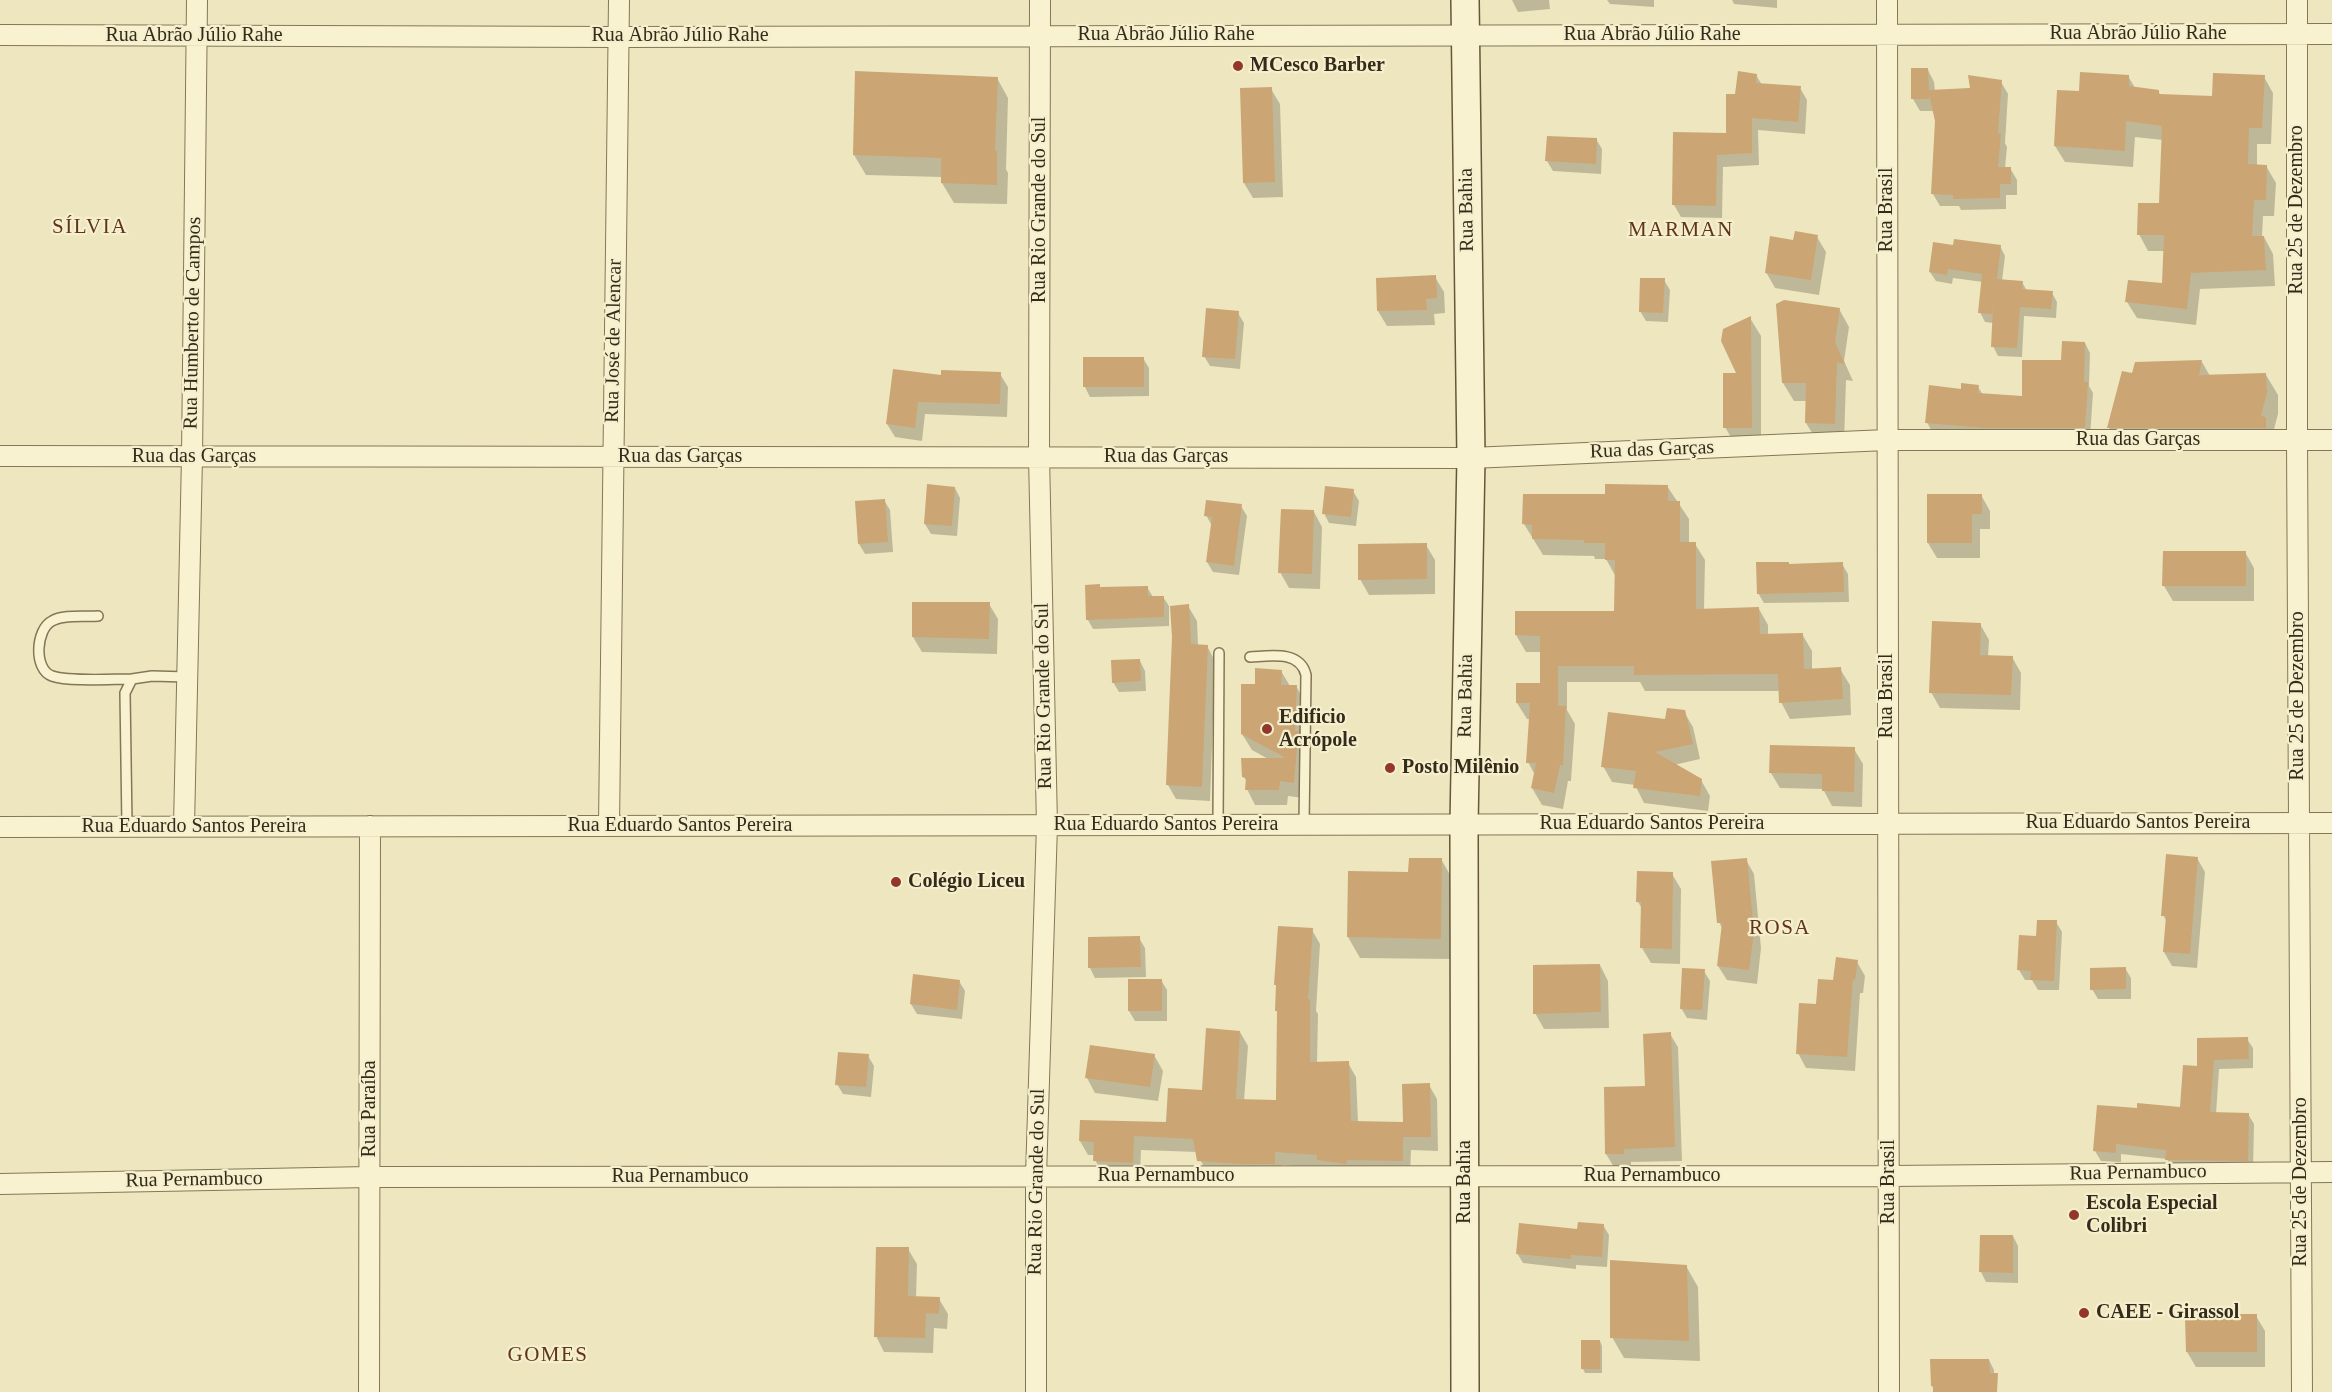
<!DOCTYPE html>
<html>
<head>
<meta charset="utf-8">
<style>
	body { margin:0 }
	canvas { display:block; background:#ede6be }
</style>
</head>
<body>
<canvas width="2332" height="1392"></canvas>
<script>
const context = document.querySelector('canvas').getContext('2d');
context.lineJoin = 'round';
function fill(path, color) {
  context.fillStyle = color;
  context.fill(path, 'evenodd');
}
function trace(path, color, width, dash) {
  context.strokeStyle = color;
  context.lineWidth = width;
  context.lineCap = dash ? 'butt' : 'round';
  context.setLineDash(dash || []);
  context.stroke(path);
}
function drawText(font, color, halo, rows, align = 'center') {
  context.font = font + ' Georgia,serif';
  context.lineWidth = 4.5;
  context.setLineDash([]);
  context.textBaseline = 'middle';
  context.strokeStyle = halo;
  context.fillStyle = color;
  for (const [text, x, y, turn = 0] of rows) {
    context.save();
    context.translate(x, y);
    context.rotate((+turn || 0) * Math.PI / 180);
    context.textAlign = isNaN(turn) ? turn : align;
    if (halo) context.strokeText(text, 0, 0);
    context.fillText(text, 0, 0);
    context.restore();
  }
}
fill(new Path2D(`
	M1512 0H1549L1550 9 1518 12Z
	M1607 0H1654V7L1610 4Z
	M1732 0H1777V8L1734 4Z
	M1928 70 1934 82 1935 92 1971 90 2001 82 2008 94 2005 143 2007 147 2005 168H2010L2017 180V195H2006V209L1961 210 1959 206H1940L1933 194 1936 121 1934 111H1920L1913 99Z
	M1756 75 1762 85 1800 88 1807 100 1805 134 1758 130 1759 165 1723 167 1722 218 1681 217 1674 205 1727 134 1736 96Z
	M2128 76 2135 88 2158 91 2161 96 2213 98 2264 77 2273 93 2271 144H2257V166H2266L2276 183 2274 216H2263L2262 237H2264L2273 254 2275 286 2200 289 2196 325 2137 318 2127 302 2163 285 2165 251H2148L2139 234 2160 204 2163 140 2135 137 2133 167 2065 162 2055 146 2080 93Z
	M997 78 1008 98 1006 169 1008 173 1007 204 954 203 942 183V177L866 175 854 155Z
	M1271 89 1280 104 1283 197 1253 198 1244 183Z
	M1596 139 1602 149 1601 174 1553 171 1547 161Z
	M1817 237 1826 252 1819 295 1775 288 1766 272 1794 242Z
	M2000 246 2005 256 2002 281 2022 282 2027 291 2052 293 2057 302 2056 318 2024 316 2022 357 1998 356 1993 346 1994 323 1985 322 1980 312 1983 282 1953 278 1952 284 1936 281 1930 272 1954 247Z
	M1435 277 1444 292 1445 313 1434 314 1435 325 1387 326 1378 311 1377 279Z
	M1664 280 1670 290 1668 322 1646 321 1640 311Z
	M1839 309 1849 327 1844 361 1853 381 1846 380 1844 442 1817 441 1806 423 1807 401H1794L1783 383Z
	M1238 313 1244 323 1240 369 1210 366 1204 356Z
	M1750 318 1761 336V446H1736L1725 427Z
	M2085 343 2090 353 2089 386 2093 393 2090 437 1932 432 1927 422 1962 390 1978 387 1983 395 2024 397Z
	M1143 358 1149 368V396L1090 397 1085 387Z
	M2202 362 2210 376 2266 375 2278 395V414L2273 433 2120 448 2109 428 2133 375Z
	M1000 374 1008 387 1007 417 925 414 922 441 895 437 887 424 943 377Z
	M1667 486 1689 519V544H1695L1705 560 1704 610 1759 609 1768 625V635L1802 634 1812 651V670L1840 669 1850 685 1851 715 1790 719 1781 702 1780 691H1645L1640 682H1567V710L1575 724 1571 781H1568L1563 809 1542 805 1532 788 1535 775 1528 762 1531 719H1527L1517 703 1542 685V652H1526L1516 635 1616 613V577L1606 559H1595L1594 556 1543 555 1524 524 1607 495Z
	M955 488 960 498 957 536 931 534 925 524Z
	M1353 491 1359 501 1356 526 1329 523 1324 513Z
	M1981 495 1990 511V529H1980V558H1937L1928 543Z
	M884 500 890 510 893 552 865 554 859 544Z
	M1241 506 1247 516 1239 575 1213 572 1207 562 1212 526 1206 515Z
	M1314 512 1322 527 1320 589 1289 588 1280 572Z
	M1426 545 1435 560V594L1369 595 1360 579Z
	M2245 552 2254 568V601H2173L2164 586Z
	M1842 564 1848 574 1849 602 1764 603 1758 593 1789 565Z
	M1099 586 1101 589 1147 587 1153 597H1163L1169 606V626L1093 629 1088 620Z
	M989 604 998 619 997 654 922 652 913 637Z
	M1188 606 1197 621 1198 646H1207L1215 661 1210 801 1176 799 1168 785Z
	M1980 624 1989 640 1988 657H2012L2021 673 2020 710 1940 708 1931 692Z
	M1140 661 1145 671 1146 691 1119 692 1113 682Z
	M1281 671 1290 686H1296L1305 702 1303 798 1288 796 1287 805H1255L1247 789V782L1244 777 1270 760 1252 750 1242 734 1256 686Z
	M1684 712 1693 727 1700 759 1674 765 1701 780 1710 796 1708 811 1644 803 1635 785 1612 782 1603 766 1667 721Z
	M1854 749 1863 764 1862 807 1832 806 1823 789 1780 788 1771 773Z
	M2197 858 2205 872 2197 968 2172 966 2164 952 2167 922 2163 915Z
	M1441 859 1453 880 1452 959 1360 958 1348 937 1410 874Z
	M1746 860 1754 874 1761 948 1757 984 1727 980 1718 966 1723 930 1719 922Z
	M1672 874 1681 889 1680 964 1651 963 1642 948 1643 910 1638 902Z
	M2056 922 2062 932 2059 990H2038L2032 980H2025L2019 970 2038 937Z
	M1312 930 1320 944 1316 1011 1318 1014 1317 1064 1348 1063 1356 1077 1358 1122 1404 1123 1429 1085 1437 1099 1438 1151 1411 1150 1410 1175 1282 1165V1178L1207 1174 1197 1152 1141 1150 1140 1176 1103 1174 1095 1160V1155H1088L1080 1141 1168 1123 1203 1091 1240 1032 1248 1046 1244 1101 1278 1102V1014L1276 1010 1278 988 1276 985Z
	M1139 938 1145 948 1146 977 1095 978 1090 968Z
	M1857 962 1865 976 1863 993H1860L1855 1071 1806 1068 1798 1053 1817 1006 1834 982Z
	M1600 965 1608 981 1609 1028 1544 1029 1535 1013Z
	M2125 968 2131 978V999H2098L2092 989Z
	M1704 971 1710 981 1707 1020 1687 1018 1681 1008Z
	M1161 980 1167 990V1021H1135L1129 1011Z
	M959 981 965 991 962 1019 917 1014 911 1004Z
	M1670 1034 1678 1047 1682 1161 1631 1162V1167H1614L1606 1154 1646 1088Z
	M2247 1039 2253 1048V1068L2219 1069 2216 1114H2248L2254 1124 2253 1170 2172 1169 2167 1159 2121 1154V1162L2101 1161 2095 1151 2138 1110 2181 1109 2198 1068Z
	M1154 1055 1163 1071 1158 1101 1095 1093 1087 1078Z
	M868 1056 874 1066 871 1097 843 1094 837 1084Z
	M1603 1225 1609 1235 1607 1267 1576 1265V1269L1523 1263 1517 1253 1579 1231Z
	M2013 1236 2018 1246V1283L1986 1282 1981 1272Z
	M908 1249 917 1264 916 1298 939 1299 948 1314 947 1329 934 1328 933 1353 884 1352 876 1336Z
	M1686 1266 1698 1287 1700 1361 1624 1358 1612 1337Z
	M2256 1316 2265 1331V1367H2196L2187 1352Z
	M1600 1341 1602 1346V1373H1585L1583 1369Z
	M1989 1360 1994 1370V1392H1935L1932 1386Z`), '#0003');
fill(new Path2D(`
	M1911 68H1928L1929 90 1970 88 1968 75 2002 80 1998 133 2001 134 1998 167H2011V184H2000V198L1953 199V195L1931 194 1935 121 1929 94V99H1911Z
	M855 71 998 77 995 151H997V185L941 183V158L853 155Z
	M1738 71 1757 74 1756 83 1801 86 1798 122 1752 118V153L1717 155 1716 206 1672 205 1673 132 1726 133V94H1735Z
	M2080 72 2129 75V86L2159 90V94L2212 96 2213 73 2265 75 2262 128H2249L2248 164 2267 165 2266 200H2254L2252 236H2264L2266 270 2191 273 2187 309 2125 302 2128 280 2162 283 2164 235H2137L2138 203H2159L2162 126 2126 121 2125 151 2054 146 2057 90 2079 91Z
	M1272 87 1275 182 1243 183 1240 88Z
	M1547 136 1597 138 1596 164 1545 161Z
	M1795 231 1818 235 1811 280 1765 273 1770 236 1793 240Z
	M1954 239 2001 245 1997 279 2023 281 2022 289 2053 291 2051 309 2020 307 2017 348 1991 347 1993 307 1992 314 1978 313 1982 274 1948 269 1947 275 1929 272 1933 242 1953 245Z
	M1436 275 1437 298 1426 299 1427 310 1377 311 1376 278Z
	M1640 278H1665L1663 313 1639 312Z
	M1784 300 1840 308 1835 342 1845 364 1837 362 1835 424 1805 423 1806 383H1782L1776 304Z
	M1206 308 1239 311 1235 359 1202 357Z
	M1751 316 1752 428H1723V373H1736L1721 341 1723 329Z
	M2062 341 2085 342 2084 382H2088L2085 428H1984L1925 423 1929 385 1961 389V383L1979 385 1978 393 2022 396V360H2061Z
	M1083 357H1144V387H1083Z
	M2202 360 2199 375 2266 373 2267 392 2261 416 2266 417V428H2107L2122 371 2132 373 2135 362Z
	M893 369 941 375V370L1001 372 1000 404 918 402 915 428 886 424Z
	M927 484 955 487 952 526 924 524Z
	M1605 484 1668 485V501H1680V542H1696V609L1759 607 1760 634 1803 633 1804 669 1841 667 1843 699 1779 703 1778 674 1634 675V666H1558V706H1566L1563 765H1560L1554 793 1531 788 1536 763H1526L1530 703H1516V683H1540V636L1515 635V611H1614L1615 560H1605V543H1584V540L1532 539V525L1522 524 1523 494H1605Z
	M1325 486 1354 489 1351 517 1322 514Z
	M1927 494H1982V514H1972V543H1927Z
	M885 499 888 542 858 544 855 501Z
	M1206 500 1242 504 1234 566 1206 562 1212 517 1204 516Z
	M1281 509 1314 510 1312 574 1278 573Z
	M1427 543V579L1358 580V544Z
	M2163 551H2246V586H2162Z
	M1756 562H1789V564L1843 562 1844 592 1757 594Z
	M1100 584V587L1148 586V596H1164V617L1086 620 1085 585Z
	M912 602H990L989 639 912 637Z
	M1189 604 1191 644 1208 645 1202 787 1166 785 1172 637 1170 606Z
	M1932 621 1981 623 1980 655 2013 656 2011 695 1929 693Z
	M1140 659 1141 681 1112 683 1111 660Z
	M1255 668 1282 670 1281 685H1297L1295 731H1299L1298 737 1294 783 1280 781 1279 790H1245L1246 778 1242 777 1241 758H1286L1241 734V684H1255Z
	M1667 708 1685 710 1693 744 1655 752 1702 779 1700 796 1633 788 1636 771 1601 767 1608 712 1665 719Z
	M1770 745 1855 747 1854 792 1822 791V774L1769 773Z
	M2166 854 2198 857 2190 954 2163 952 2166 916H2161Z
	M1409 858H1442L1441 939 1347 937 1348 871 1408 872Z
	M1747 858 1754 932 1749 970 1717 966 1722 923H1717L1711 861Z
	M1637 871 1673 872 1672 949 1640 948 1641 902H1636Z
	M2037 920H2057L2054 981 2030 980 2031 971 2017 970 2019 935 2036 936Z
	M1278 926 1313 928 1308 999H1310V1062L1349 1061 1351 1121 1403 1122 1402 1084 1430 1083 1431 1137H1403V1161L1347 1160 1346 1164 1317 1160V1155L1275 1152V1164H1239L1197 1161 1193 1139 1134 1136 1133 1163 1093 1161 1094 1142 1079 1141 1080 1120 1166 1122 1168 1088 1202 1090 1206 1028 1240 1031 1236 1099 1276 1100 1277 1011H1275L1276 985H1274Z
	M1140 936 1141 967 1088 968V937Z
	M1836 957 1858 960 1855 980 1853 979 1847 1057 1796 1054 1799 1003 1816 1004 1818 979 1833 980Z
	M1600 964 1601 1012 1533 1014V965Z
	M2126 967V989L2090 990V968Z
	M1682 968 1705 969 1702 1010 1680 1009Z
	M913 974 960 980 957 1010 910 1004Z
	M1128 979H1162V1011H1128Z
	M1671 1032 1675 1147 1624 1149V1154H1605L1604 1087 1645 1086 1643 1034Z
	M2248 1037 2249 1059 2214 1060 2210 1112 2249 1113 2248 1161 2165 1160 2166 1150 2116 1144V1153L2093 1151 2097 1105 2137 1108V1103L2180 1107 2183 1065 2197 1066V1038Z
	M1090 1045 1155 1054 1150 1087 1085 1078Z
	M838 1052 869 1054 866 1087 835 1085Z
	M1578 1222 1604 1224 1602 1257 1571 1255V1259L1516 1254 1519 1223 1577 1229Z
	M1980 1235H2013V1273L1979 1272Z
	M876 1247H909L908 1296 940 1297 939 1314 926 1313 925 1338 874 1337Z
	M1610 1260 1687 1265 1689 1341 1610 1338Z
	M2220 1314H2257V1352H2186L2185 1317H2220Z
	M1581 1340H1600V1369H1581Z
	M1930 1359H1989L1990 1373H1998L1997 1392H1933V1386H1931Z`), '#cba574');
const lane = new Path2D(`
	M98 616C85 617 63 614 52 621 36 629 33 669 52 676 69 682 112 679 132 679
	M1250 657C1270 656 1300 650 1306 675L1304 825
	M1218 825 1219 653
	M127 826 125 693 132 679 152 676 187 677`);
const street = new Path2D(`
	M1887 0 1889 1392
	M2297 0V440L2302 1392
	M0 35 618 37 2332 34
	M0 456 1471 458 1887 440H2332
	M184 826 192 457 197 0
	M609 826 619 0
	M0 827 2332 823
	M0 1184 369 1177 1889 1176 2332 1172
	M369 1392 370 826
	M1036 1392V1176L1047 825 1039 456 1040 0`);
const secondary = new Path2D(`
	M1465 0 1471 458 1464 824 1465 1392`);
trace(lane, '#857657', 12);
trace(street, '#857657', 22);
trace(secondary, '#66573a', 30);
trace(lane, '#f8f2d0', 9);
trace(street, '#f8f2d0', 20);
trace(secondary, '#f8f2d0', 27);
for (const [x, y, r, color] of [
	[1238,66,6,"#933728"],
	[1267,729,6,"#933728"],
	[1390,768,6,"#933728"],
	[896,882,6,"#933728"],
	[2074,1215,6,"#933728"],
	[2084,1313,6,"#933728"]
]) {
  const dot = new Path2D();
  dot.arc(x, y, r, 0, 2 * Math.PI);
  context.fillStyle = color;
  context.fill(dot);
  trace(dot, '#f5efcd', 2);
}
drawText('20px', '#342b1b', '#f5efcd', [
	["Rua Abrão Júlio Rahe",2138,34],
	["Rua Abrão Júlio Rahe",1166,35],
	["Rua Abrão Júlio Rahe",1652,35],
	["Rua Abrão Júlio Rahe",194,36],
	["Rua Abrão Júlio Rahe",680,36],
	["Rua Rio Grande do Sul",1040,210,-90],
	["Rua Bahia",1467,210,-91],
	["Rua Brasil",1887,210,-90],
	["Rua 25 de Dezembro",2297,210,-90],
	["Rua Humberto de Campos",193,323,-89],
	["Rua José de Alencar",614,341,-89],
	["Rua das Garças",2138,440],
	["Rua das Garças",1652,450,-2],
	["Rua das Garças",194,457],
	["Rua das Garças",680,457],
	["Rua das Garças",1166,457],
	["Rua Rio Grande do Sul",1044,696,-91],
	["Rua Bahia",1466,696,-89],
	["Rua Brasil",1887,696,-90],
	["Rua 25 de Dezembro",2298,696,-90],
	["Rua Eduardo Santos Pereira",2138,823],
	["Rua Eduardo Santos Pereira",1652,824],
	["Rua Eduardo Santos Pereira",1166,825],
	["Rua Eduardo Santos Pereira",680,826],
	["Rua Eduardo Santos Pereira",194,827],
	["Rua Paraíba",370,1109,-90],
	["Rua Pernambuco",2138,1173,-1],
	["Rua Pernambuco",1166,1176],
	["Rua Pernambuco",1652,1176],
	["Rua Pernambuco",680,1177],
	["Rua Pernambuco",194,1180,-1],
	["Rua Rio Grande do Sul",1037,1182,-89],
	["Rua Bahia",1465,1182,-90],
	["Rua Brasil",1889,1182,-90],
	["Rua 25 de Dezembro",2301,1182,-90]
]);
drawText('bold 20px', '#342b1b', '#f5efcd', [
	["MCesco Barber",1250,66],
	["Edificio",1279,718],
	["Acrópole",1279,741],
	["Posto Milênio",1402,768],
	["Colégio Liceu",908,882],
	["Escola Especial",2086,1204],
	["Colibri",2086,1227],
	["CAEE - Girassol",2096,1313]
], 'left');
context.letterSpacing = '1.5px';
drawText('21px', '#60341b', '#f5efcd', [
	["SÍLVIA",90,227],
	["MARMAN",1681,230],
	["ROSA",1780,928],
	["GOMES",548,1355]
]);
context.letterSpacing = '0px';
</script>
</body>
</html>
